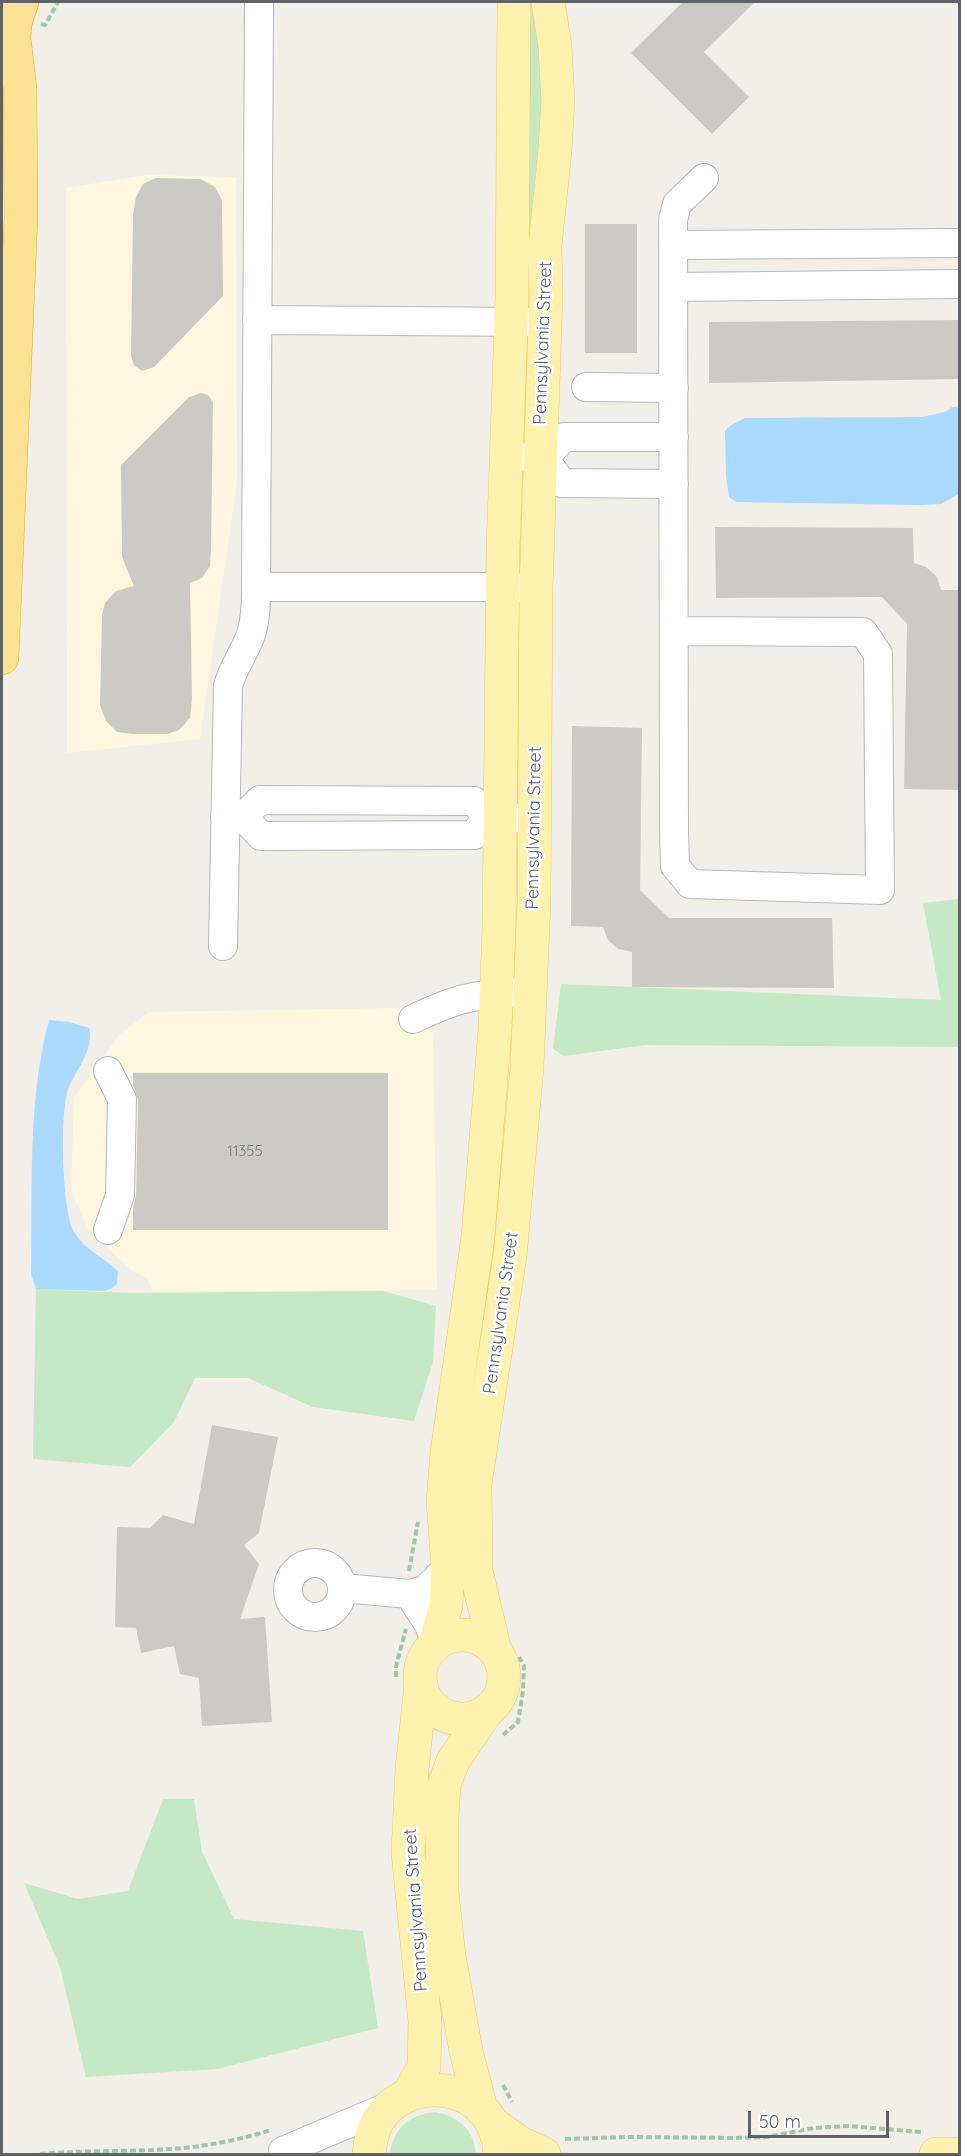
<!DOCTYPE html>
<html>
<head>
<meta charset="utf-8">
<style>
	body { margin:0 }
	#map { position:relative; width:961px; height:2156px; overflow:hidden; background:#f1efe8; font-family:Quicksand,sans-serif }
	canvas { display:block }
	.frame { position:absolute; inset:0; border:3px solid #5f6368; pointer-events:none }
	.scale { position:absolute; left:748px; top:2111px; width:141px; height:27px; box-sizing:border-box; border:3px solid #5f6368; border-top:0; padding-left:8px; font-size:18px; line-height:21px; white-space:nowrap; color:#5f6368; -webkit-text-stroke:4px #fff; paint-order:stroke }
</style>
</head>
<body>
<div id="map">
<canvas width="961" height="2156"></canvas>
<div class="frame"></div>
<div class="scale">50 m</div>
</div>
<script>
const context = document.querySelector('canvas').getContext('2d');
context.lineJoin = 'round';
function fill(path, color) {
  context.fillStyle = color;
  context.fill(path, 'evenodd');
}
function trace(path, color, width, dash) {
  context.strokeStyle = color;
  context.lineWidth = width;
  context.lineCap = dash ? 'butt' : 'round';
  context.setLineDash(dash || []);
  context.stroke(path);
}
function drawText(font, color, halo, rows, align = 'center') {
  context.font = font + ' Quicksand,sans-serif';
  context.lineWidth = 5;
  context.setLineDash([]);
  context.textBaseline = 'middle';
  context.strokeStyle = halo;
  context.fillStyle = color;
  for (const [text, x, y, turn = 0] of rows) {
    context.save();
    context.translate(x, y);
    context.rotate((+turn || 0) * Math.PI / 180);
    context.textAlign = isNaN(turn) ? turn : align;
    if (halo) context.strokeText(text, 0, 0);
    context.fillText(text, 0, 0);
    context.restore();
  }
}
fill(new Path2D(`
	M146 175 236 177 237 482 200 739 67 753 66 188Z
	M402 1008 433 1034 437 1290 153 1291 147 1278 132 1271 88 1229 71 1190 74 1098 120 1034 149 1012Z`), '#fef7e0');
fill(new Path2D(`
	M526 2H537L545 60 531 296H527Z
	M959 899V1047L645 1045 564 1056 553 1049 561 984 941 1000 923 903Z
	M36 1289 132 1293 383 1291 436 1306 433 1362 414 1421 313 1407 248 1378H195L174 1422 130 1467 33 1459Z
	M163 1799H194L202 1852 234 1919 363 1931 378 2028 217 2069 86 2077 60 1967 24 1883 78 1899 128 1891Z
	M435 2112C459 2117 474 2130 476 2154H390C393 2128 409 2115 435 2112Z`), '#c5e8c5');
fill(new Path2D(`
	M952 407H957L959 410V494L941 504 919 505 736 502 729 497 726 475 725 431 731 425 745 418 922 417 945 412Z
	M49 1020 69 1022 89 1028C95 1048 76 1070 69 1087 59 1110 62 1211 74 1232 84 1249 104 1258 118 1271L117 1284 111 1289 103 1291 36 1289 31 1274C33 1190 27 1102 49 1020Z`), '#aadaff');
fill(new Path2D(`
	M683 2H755L704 52 749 97 712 134 631 53Z
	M156 178 200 179 215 187 222 200 223 296 154 367 142 371 134 365 131 356 133 215 136 197 143 184Z
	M585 224H637V353H585Z
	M960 320V379L709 383V322Z
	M201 393 208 395 213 402 211 550 210 566 202 578 190 583 192 699 190 718 179 730 167 734H133L117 732 106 721 100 705 102 615 105 603 116 591 134 586 122 557 121 465 189 397Z
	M715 527 913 528 914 563 926 567 937 577 941 590H960V790L904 789 907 624 882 597 716 598Z
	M572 726 642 728 640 890 669 918H832L834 988 632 987V952L618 949 608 940 603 927 571 926Z
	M133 1073H388V1230H133V1208L136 1195 138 1099 133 1085Z
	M212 1425 278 1437 259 1533 244 1545 259 1564 240 1619 265 1617 272 1722 202 1726 199 1678 180 1674 174 1646 141 1653 136 1628 115 1627 117 1527 150 1528 163 1515 194 1524Z`), '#cccac5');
const minor = new Path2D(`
	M673 245 960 243
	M673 287 960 284
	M257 320 534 322
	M586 387 674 388
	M506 457 544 458 564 437H674
	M544 458 562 483 674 484
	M256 587H502L524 588
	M674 631 863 632 878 654 880 890 690 884 675 866 674 831 673 220 677 204 704 178
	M225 817H243L260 800 474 801 487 817 535 819
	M243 817 261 836 474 835 487 817
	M223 946 228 686C233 667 245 652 251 634 256 619 256 602 256 587L259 2
	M413 1019C453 1000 471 994 517 993
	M108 1071 122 1099 120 1195 108 1230
	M288 1590a27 27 0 1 1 54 0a27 27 0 1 1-54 0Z
	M343 1588 409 1594 425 1590 448 1567
	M409 1594 428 1623 435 1640
	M283 2151 392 2105`);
const major = new Path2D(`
	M420 1677a42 42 0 1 1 84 0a42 42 0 1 1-84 0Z
	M434 1647 446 1605 448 1567 443 1501 447 1453 478 1237 495 1030 499 927 503 549 512 296 514 2
	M495 1651 476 1571 475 1484 510 1256 527 1067 534 901 536 589 546 296 545 246 555 150 558 101 555 46 548 2
	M408 2095 424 2067 425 2021 408 1853 412 1769 421 1684
	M481 2109 466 2051 449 1956 442 1892V1817L444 1785 453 1761 487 1711
	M491 2122 520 2143 544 2154
	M369 2154C370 2142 372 2130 379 2119 403 2082 461 2080 487 2115 496 2127 499 2140 500 2154
	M936 2154H960`);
const highway = new Path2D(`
	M2 658 21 217 20 88 14 38 15 23 22 2`);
trace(minor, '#b5b8bc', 30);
trace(major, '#f2c960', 34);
trace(highway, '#f9ab00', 34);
trace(new Path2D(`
	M41 24 45 25 58 2
	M409 1571 418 1522
	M396 1677V1666L406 1629
	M503 1735 518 1722 523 1691 524 1666 519 1657
	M503 2085 512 2102
	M565 2139 628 2137 735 2138 767 2137 814 2128 849 2126 922 2132
	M40 2154C83 2150 127 2152 170 2149 204 2147 239 2140 271 2130`), '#9cc7a9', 4, [6, 3]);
trace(minor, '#fff', 28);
trace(major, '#fff2af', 33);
trace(highway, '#fde293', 33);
drawText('15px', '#7a7d7f', null, [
	["11355",245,1151]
]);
drawText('18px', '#5f6368', '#fff', [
	["Pennsylvania Street",543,343,-88],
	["Pennsylvania Street",534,828,-89],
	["Pennsylvania Street",501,1313,-82],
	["Pennsylvania Street",416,1910,-94]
]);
</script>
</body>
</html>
